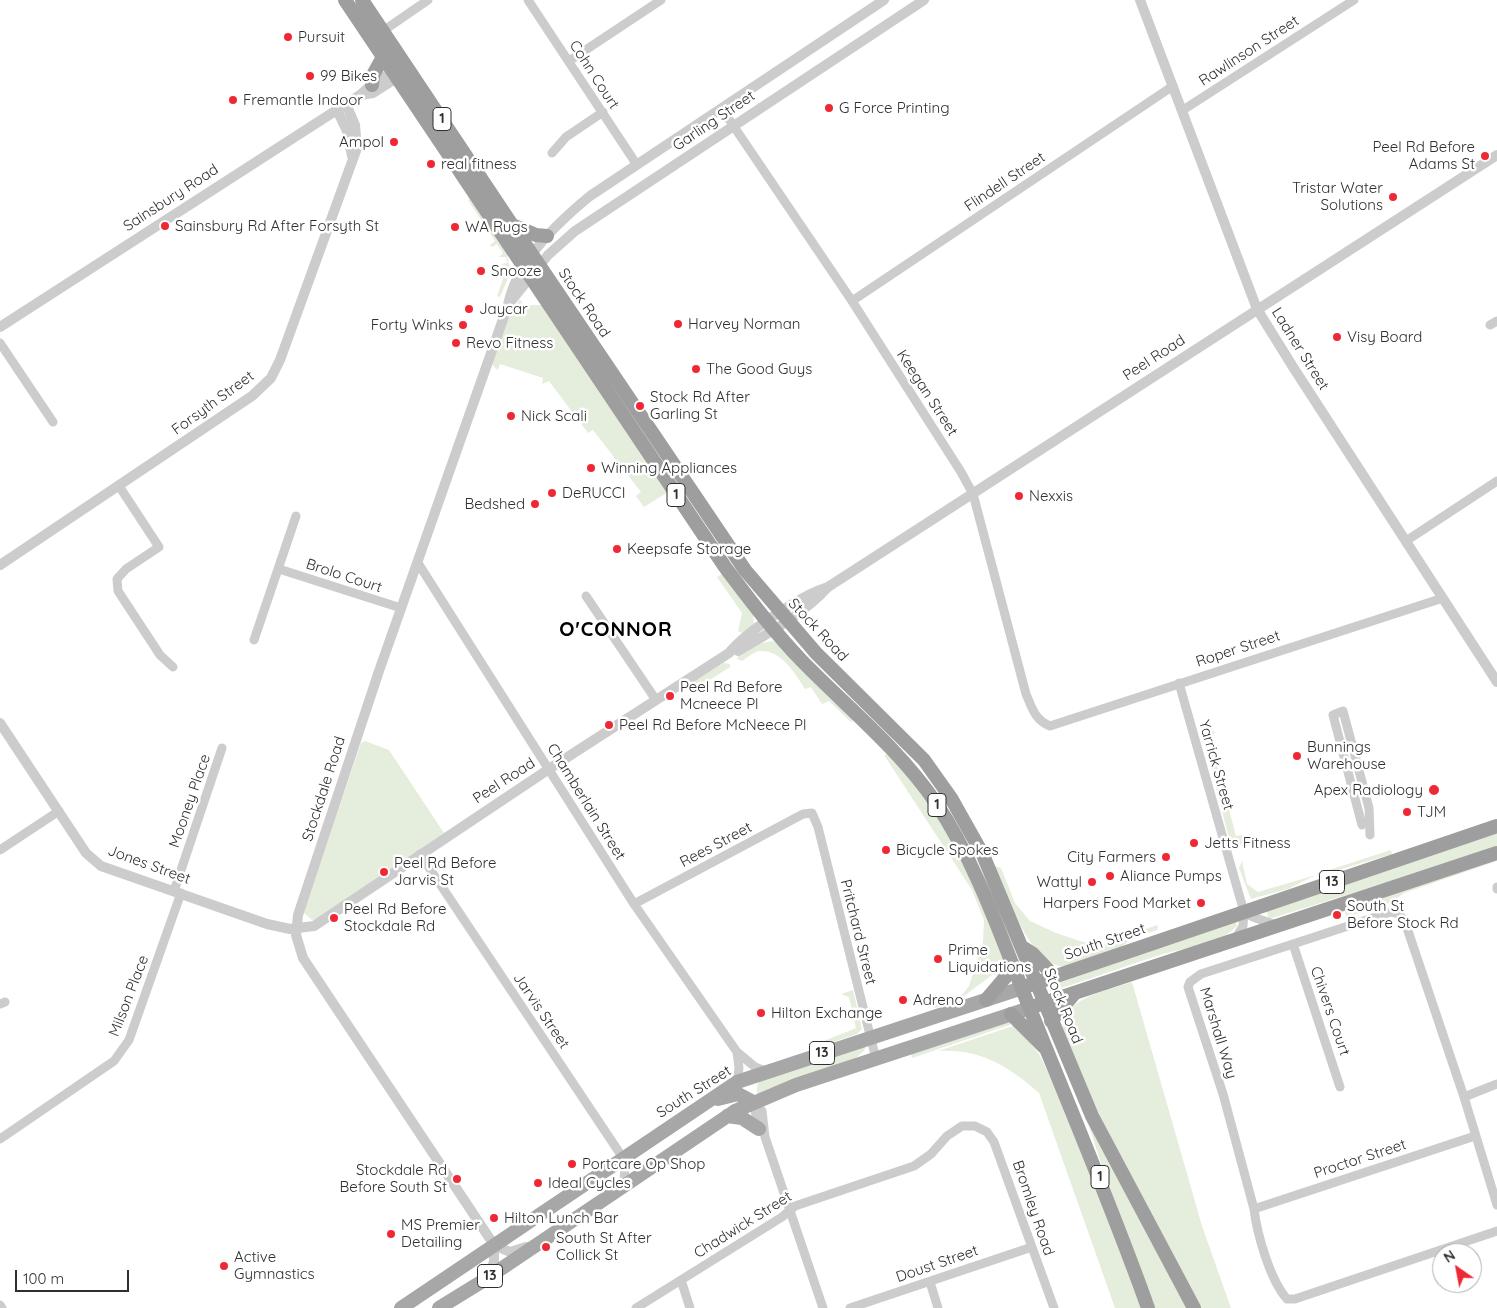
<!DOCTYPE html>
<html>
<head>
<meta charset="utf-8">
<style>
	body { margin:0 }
	#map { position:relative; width:1497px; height:1308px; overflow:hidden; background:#fff; font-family:Quicksand,sans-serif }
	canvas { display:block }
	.north { position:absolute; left:1432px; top:1243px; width:50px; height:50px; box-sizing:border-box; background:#fff; border:1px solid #acacac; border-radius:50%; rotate:327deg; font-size:14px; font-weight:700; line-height:20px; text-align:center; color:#2f2f2f }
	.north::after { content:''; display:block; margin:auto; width:18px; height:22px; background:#ee2935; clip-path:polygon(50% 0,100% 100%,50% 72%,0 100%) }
	.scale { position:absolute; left:15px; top:1270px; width:114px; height:22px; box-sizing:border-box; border:2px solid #2f2f2f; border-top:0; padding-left:6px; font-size:15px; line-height:18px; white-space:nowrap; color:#2f2f2f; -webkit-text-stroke:4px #fff; paint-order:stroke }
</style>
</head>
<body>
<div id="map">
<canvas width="1497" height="1308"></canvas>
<div class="north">N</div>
<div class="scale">100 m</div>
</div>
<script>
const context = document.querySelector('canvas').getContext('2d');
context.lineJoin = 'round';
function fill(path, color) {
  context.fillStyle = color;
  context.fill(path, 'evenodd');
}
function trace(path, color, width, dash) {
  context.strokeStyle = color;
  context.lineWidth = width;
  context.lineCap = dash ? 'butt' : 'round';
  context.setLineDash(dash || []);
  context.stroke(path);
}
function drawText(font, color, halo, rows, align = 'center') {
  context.font = font + ' Quicksand,sans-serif';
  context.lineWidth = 5;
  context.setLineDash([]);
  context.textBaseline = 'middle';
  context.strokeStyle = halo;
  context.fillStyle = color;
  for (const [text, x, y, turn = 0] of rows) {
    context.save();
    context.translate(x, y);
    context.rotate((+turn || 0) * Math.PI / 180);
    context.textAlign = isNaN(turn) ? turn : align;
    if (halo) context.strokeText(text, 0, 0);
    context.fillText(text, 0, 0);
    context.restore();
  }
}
fill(new Path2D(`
	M471 198 509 255 507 257 511 271 500 297 497 296 507 267 501 264 507 263 506 257H499L503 253 497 244 492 247 490 245 495 241 468 200Z
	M520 299 523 305H542L668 492 644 507 636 496 641 492 593 430 588 433 549 381 542 384 543 378 500 364 498 370 493 366C492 351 510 310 520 299Z
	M723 573 753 613 754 624 745 635 738 631 742 613 717 577Z
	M772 641 779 643 855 719 851 722 829 701 822 704 811 687 805 689C795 673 781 649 759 651 754 652 747 658 742 661L737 659 739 655 762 643Z
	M723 663 730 664V667L697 688 694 681 697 678Z
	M1211 730 1216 733 1209 735 1236 836 1242 835V844L1231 846 1203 736Z
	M365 741 389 750 444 833 317 919 312 920 304 913 305 908 361 743Z
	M889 753 928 801 969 873 1006 965 1004 976 992 975 960 999 935 1008 933 1006 936 1003 962 995 969 986 983 942 984 920 972 890 884 755Z
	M1497 833V848L1269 919 1266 909Z
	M1391 850 1392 854 1318 876 1317 874Z
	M1497 858V861L1404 893 1392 902 1346 917 1345 912 1367 902Z
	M1242 861 1247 884 1258 892 1316 875 1288 889 1251 899 1239 868Z
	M994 866 1001 868 1015 903 1030 921 1056 933 1083 942 1103 945 1157 925 1158 927 1157 930C1149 933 1140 935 1132 939 1127 941 1124 946 1120 948 1107 954 1079 965 1065 966 1033 970 1004 891 994 866Z
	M1235 920 1237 926C1218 946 1189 947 1163 954 1128 965 1093 978 1058 989L1050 991 1048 987Z
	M1132 982 1202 1226 1231 1308H1199L1110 1140 1063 1031C1062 997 1107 991 1132 982Z
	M853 990 862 1029 857 1034 825 1045 824 1041 856 1028 849 997 841 994Z
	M1009 1021 1015 1023 912 1058 911 1053Z
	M1016 1025 1039 1054 1062 1102 1143 1308H1115L1039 1093C1009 1066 979 1048 938 1051Z
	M866 1046 864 1051 852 1061 757 1095V1086L760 1080Z
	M1084 1111 1187 1308H1155L1104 1172Z`), '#e5eddc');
trace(new Path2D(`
	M528 0 637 165
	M383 31 428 0
	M569 61 661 0
	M722 109 852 301 961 472 973 494 1026 694C1032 708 1035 720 1050 726L1443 598
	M1183 110 1354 0
	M552 153 566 137 603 112
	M852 301 1173 86
	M1490 325 1497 321
	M0 343 53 422
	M119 486 159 547 126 569 117 579 118 591 160 655 173 667
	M1406 541 1497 481
	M418 563 634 904 737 1052 755 1067 765 1071
	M279 569 401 608
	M586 596 656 700
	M254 640 296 516
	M1179 683 1244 912 1243 926 1235 939
	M1362 825 1333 715 1343 711 1369 808 1370 835
	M0 850 59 811
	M420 854 623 1158 625 1170 623 1187
	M1497 887V889
	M174 891 222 748
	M634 904 803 814 812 813 818 827 876 1059
	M1244 912C1255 920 1267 920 1278 926
	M1293 944 1340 1087
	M0 1004 5 1002
	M737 1082 739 1068 737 1052
	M1464 1097 1497 1084
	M753 1102 762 1111 765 1137 823 1308
	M753 1102 759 1128
	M0 1139 114 1061 129 1040 181 893
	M1497 1205 1464 1097 1405 922 1399 914 1391 912 1201 974 1190 982 1188 987 1223 1094 1254 1209C1257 1234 1270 1280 1287 1299H1295L1497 1231
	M1254 1209 1475 1136
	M681 1280 690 1308
	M930 1282 938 1308
	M0 1305 2 1308
	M636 1308 782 1217 795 1206 914 1166 931 1154 947 1136 962 1126H975L987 1132 994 1142 1054 1308
	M850 1308 1032 1247`), '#ccc', 9);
trace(new Path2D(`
	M1140 0 1257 309 1293 367 1497 682
	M361 95 373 93 401 75
	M337 110 347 131 352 156
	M508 305 548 255 575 231 924 0
	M0 327 360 95 369 87 397 69
	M0 565 252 396 271 378 280 360 357 148 355 125 346 104
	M738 651C766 635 806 612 828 587
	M0 723 86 853 101 866 267 924 290 929 314 926 549 769 729 653C746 632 803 594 828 587L1497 155
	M526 1247 510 1252 494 1245 303 958 296 935 298 915 379 671 508 305C517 261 556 224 590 196L884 0
	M487 1277 494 1262V1245`), '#ccc', 10);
trace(new Path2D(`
	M718 1099 738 1094 753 1102
	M727 1116 742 1118 759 1129
	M401 1308 737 1082 1022 988
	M439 1308 486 1279 735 1111 796 1085 1030 1008`), '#a7a7a7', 14);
trace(new Path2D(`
	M345 0 725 567C750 600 774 632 802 661 848 708 899 749 936 803 978 866 1002 940 1030 1009 1070 1108 1112 1207 1148 1308
	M362 0 512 225 745 570 816 653 924 760 951 798 983 855 1092 1116 1194 1308
	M372 85 373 75 383 57
	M512 225 536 235 547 236
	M1022 947 1033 954 1054 976
	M1027 986 1497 826
	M986 1000 1014 967
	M1035 1006 1497 853
	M1011 1014 1044 1047
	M1051 1021 1075 993`), '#9e9e9e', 14);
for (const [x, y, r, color] of [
	[288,37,5,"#ee2935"],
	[310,76,5,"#ee2935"],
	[233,100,5,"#ee2935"],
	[829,108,5,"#ee2935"],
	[394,142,5,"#ee2935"],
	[1485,156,5,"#ee2935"],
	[431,164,5,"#ee2935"],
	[1393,197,5,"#ee2935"],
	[165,226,5,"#ee2935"],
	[455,227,5,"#ee2935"],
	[481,271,5,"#ee2935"],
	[469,309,5,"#ee2935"],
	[678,324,5,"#ee2935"],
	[463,325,5,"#ee2935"],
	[1337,337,5,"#ee2935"],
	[456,343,5,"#ee2935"],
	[696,369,5,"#ee2935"],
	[640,406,5,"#ee2935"],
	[511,416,5,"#ee2935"],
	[591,468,5,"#ee2935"],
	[552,493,5,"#ee2935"],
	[1019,496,5,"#ee2935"],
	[535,504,5,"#ee2935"],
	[617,549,5,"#ee2935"],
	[670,696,5,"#ee2935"],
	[609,725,5,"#ee2935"],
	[1297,756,5,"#ee2935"],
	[1434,790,6,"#ee2935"],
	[1407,812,5,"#ee2935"],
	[1194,843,5,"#ee2935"],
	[886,850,5,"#ee2935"],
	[1166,857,5,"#ee2935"],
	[384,872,5,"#ee2935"],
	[1110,876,5,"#ee2935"],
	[1092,882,5,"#ee2935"],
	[1201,903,5,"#ee2935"],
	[1337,915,5,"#ee2935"],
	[334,918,5,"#ee2935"],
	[938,959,5,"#ee2935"],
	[903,1000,5,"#ee2935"],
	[761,1013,5,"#ee2935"],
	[572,1164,5,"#ee2935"],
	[457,1179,5,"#ee2935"],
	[538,1183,5,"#ee2935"],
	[494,1218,5,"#ee2935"],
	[391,1234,5,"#ee2935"],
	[546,1247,5,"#ee2935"],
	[224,1266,5,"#ee2935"]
]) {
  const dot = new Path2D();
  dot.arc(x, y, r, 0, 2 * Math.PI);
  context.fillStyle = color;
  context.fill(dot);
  trace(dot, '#fff', 2);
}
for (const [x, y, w] of [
	[442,119,18],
	[676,495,18],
	[937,805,18],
	[1332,882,25],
	[822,1053,25],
	[1100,1177,18],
	[490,1276,25]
]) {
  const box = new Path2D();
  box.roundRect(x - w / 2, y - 11.5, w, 23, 4);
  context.fillStyle = '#fff';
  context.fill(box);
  trace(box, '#2f2f2f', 1);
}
drawText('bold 14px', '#2f2f2f', null, [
	["1",442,119],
	["1",676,495],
	["1",937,805],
	["13",1332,882],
	["13",822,1053],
	["1",1100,1177],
	["13",490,1276]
]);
drawText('15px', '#2f2f2f', '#fff', [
	["Pursuit",298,37],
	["99 Bikes",320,76],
	["Fremantle Indoor",243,100],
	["G Force Printing",839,108],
	["Ampol",384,142,"right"],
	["Peel Rd Before",1475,147,"right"],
	["Adams St",1475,164,"right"],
	["real fitness",441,164],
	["Tristar Water",1383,188,"right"],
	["Solutions",1383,205,"right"],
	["Sainsbury Rd After Forsyth St",175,226],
	["WA Rugs",465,227],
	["Snooze",491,271],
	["Jaycar",479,309],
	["Harvey Norman",688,324],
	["Forty Winks",453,325,"right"],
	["Visy Board",1347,337],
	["Revo Fitness",466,343],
	["The Good Guys",706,369],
	["Stock Rd After",650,397],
	["Garling St",650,414],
	["Nick Scali",521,416],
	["Winning Appliances",601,468],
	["DeRUCCI",562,493],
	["Nexxis",1029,496],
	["Bedshed",525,504,"right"],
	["Keepsafe Storage",627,549],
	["Peel Rd Before",680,687],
	["Mcneece Pl",680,704],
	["Peel Rd Before McNeece Pl",619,725],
	["Bunnings",1307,747],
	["Warehouse",1307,764],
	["Apex Radiology",1423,790,"right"],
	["TJM",1417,812],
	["Jetts Fitness",1204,843],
	["Bicycle Spokes",896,850],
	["City Farmers",1156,857,"right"],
	["Peel Rd Before",394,863],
	["Jarvis St",394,880],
	["Aliance Pumps",1120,876],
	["Wattyl",1082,882,"right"],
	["Harpers Food Market",1191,903,"right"],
	["South St",1347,906],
	["Before Stock Rd",1347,923],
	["Peel Rd Before",344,909],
	["Stockdale Rd",344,926],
	["Prime",948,950],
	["Liquidations",948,967],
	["Adreno",913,1000],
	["Hilton Exchange",771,1013],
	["Portcare Op Shop",582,1164],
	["Stockdale Rd",447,1170,"right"],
	["Before South St",447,1187,"right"],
	["Ideal Cycles",548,1183],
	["Hilton Lunch Bar",504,1218],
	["MS Premier",401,1225],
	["Detailing",401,1242],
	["South St After",556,1238],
	["Collick St",556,1255],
	["Active",234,1257],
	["Gymnastics",234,1274]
], 'left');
drawText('15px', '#2f2f2f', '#fff', [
	["Rawlinson Street",1249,51,-33],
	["Cohn Court",594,75,57],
	["Garling Street",714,121,-34],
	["Flindell Street",1005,182,-34],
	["Sainsbury Road",171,198,-33],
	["Stock Road",584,303,56],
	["Ladner Street",1300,349,58],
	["Peel Road",1154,358,-33],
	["Keegan Street",927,393,57],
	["Forsyth Street",213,403,-36],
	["Brolo Court",344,576,18],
	["Stock Road",818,630,47],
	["Roper Street",1238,649,-18],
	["Yarrick Street",1216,765,74],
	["Peel Road",504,781,-33],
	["Stockdale Road",324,789,-72],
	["Mooney Place",190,801,-71],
	["Chamberlain Street",586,802,58],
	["Rees Street",716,845,-28],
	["Jones Street",149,865,20],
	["Pritchard Street",858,932,76],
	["South Street",1105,942,-19],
	["Milson Place",129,996,-69],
	["Stock Road",1063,1006,68],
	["Jarvis Street",541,1011,56],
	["Chivers Court",1330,1011,71],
	["Marshall Way",1218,1033,73],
	["South Street",694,1092,-32],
	["Proctor Street",1360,1159,-18],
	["Bromley Road",1033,1208,71],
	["Chadwick Street",743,1225,-32],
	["Doust Street",937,1264,-19]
]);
context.letterSpacing = '1px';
drawText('bold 20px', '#000', '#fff', [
	["O'CONNOR",616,630]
]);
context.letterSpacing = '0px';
</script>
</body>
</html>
